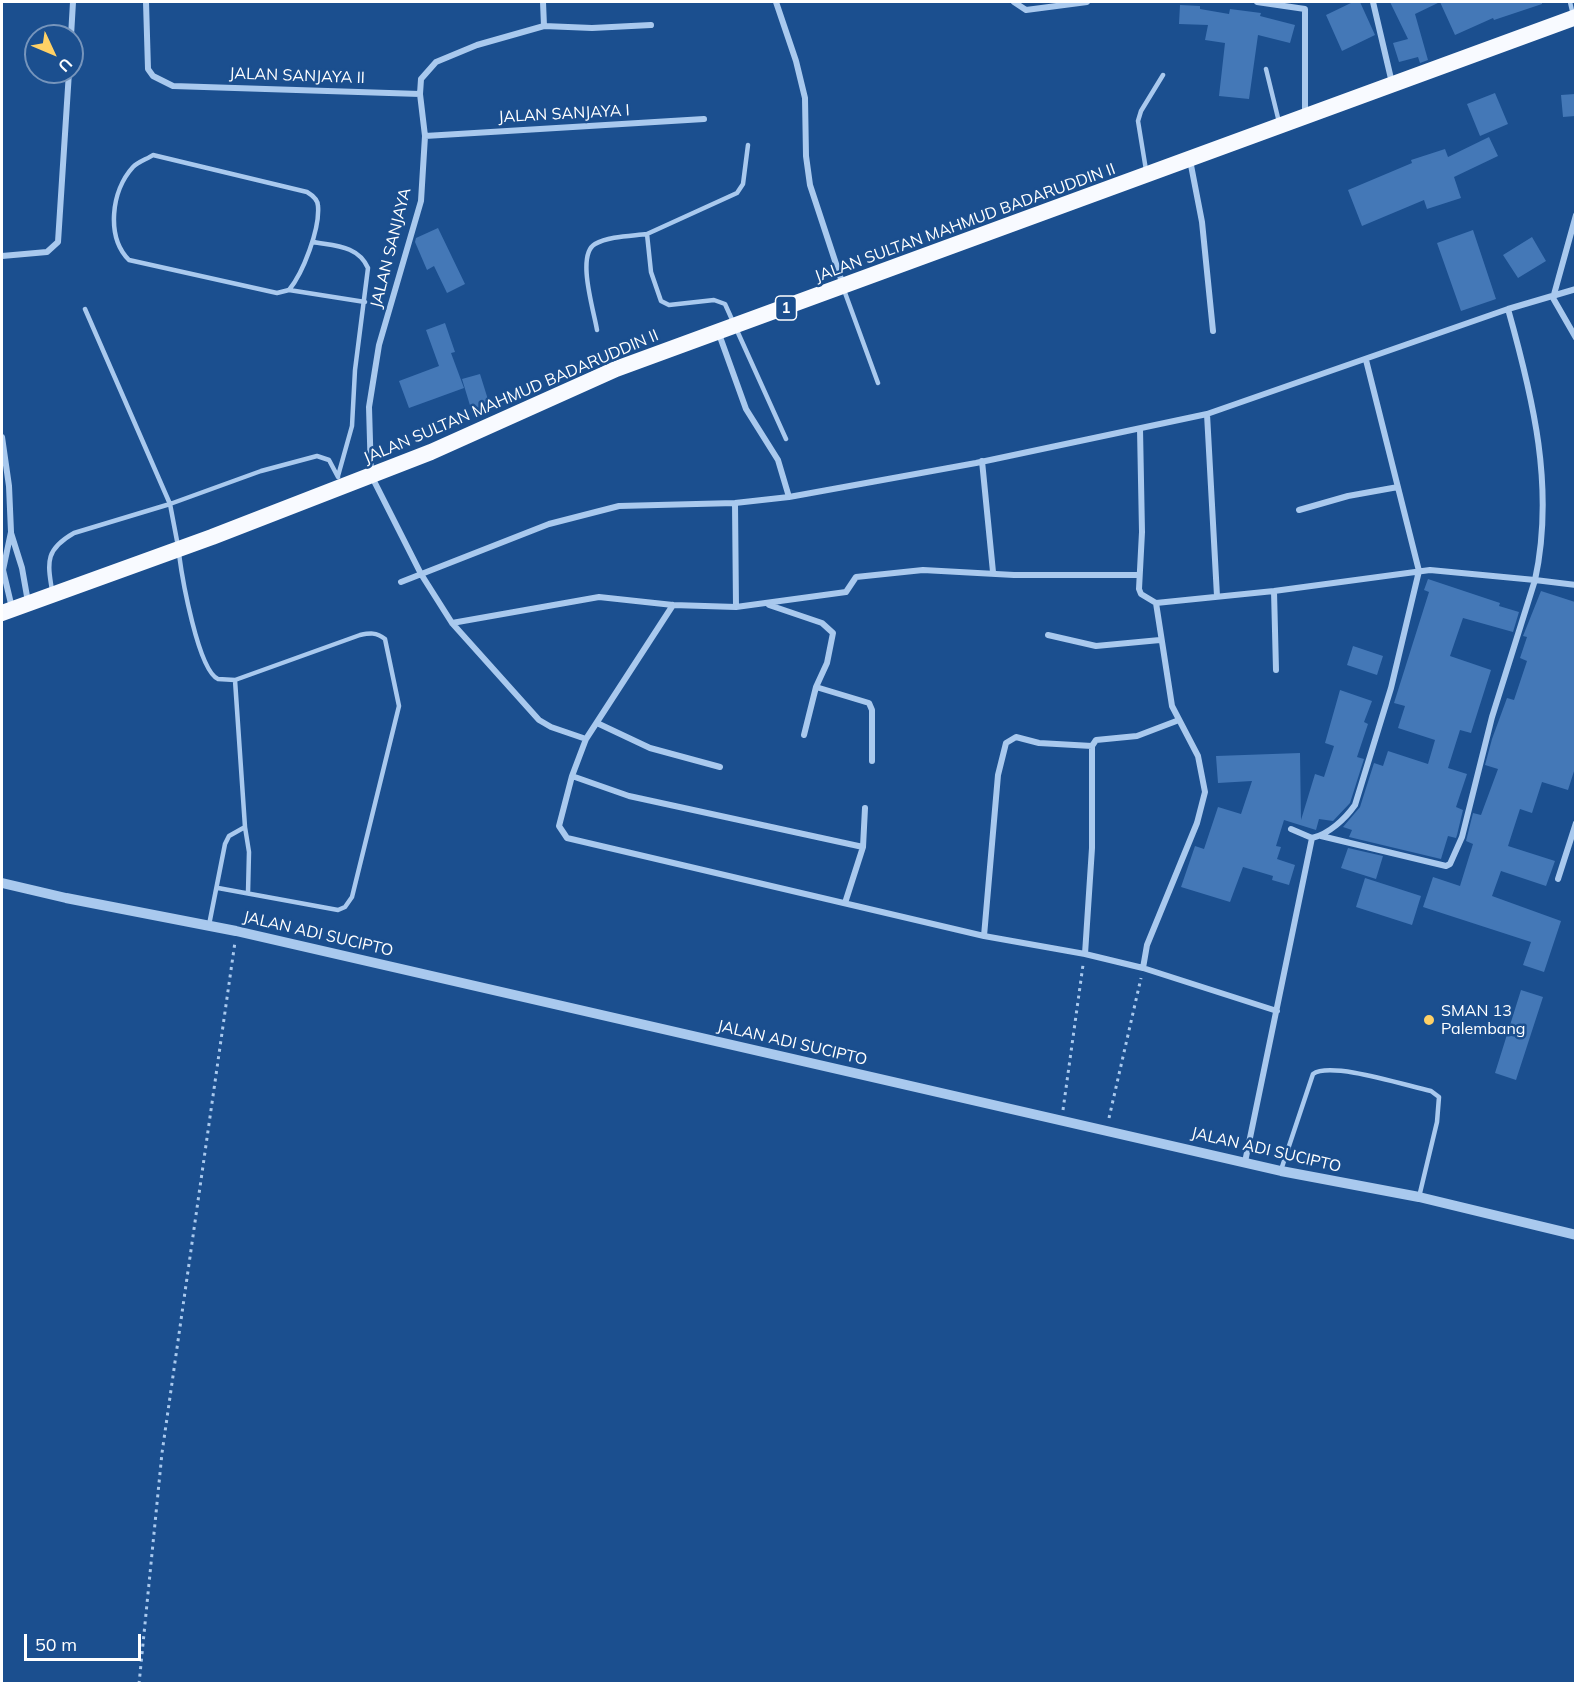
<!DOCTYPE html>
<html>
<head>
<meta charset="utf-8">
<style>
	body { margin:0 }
	#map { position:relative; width:1577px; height:1685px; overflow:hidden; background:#1b4f8f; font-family:Mulish,sans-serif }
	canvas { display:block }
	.frame { position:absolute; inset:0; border:3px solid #fff; pointer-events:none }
	.north { position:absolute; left:24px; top:24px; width:60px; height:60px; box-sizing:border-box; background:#1b4f8f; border:2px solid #7695bc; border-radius:50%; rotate:134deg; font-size:16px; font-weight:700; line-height:24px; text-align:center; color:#fff }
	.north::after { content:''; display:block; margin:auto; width:21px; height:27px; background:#ffd166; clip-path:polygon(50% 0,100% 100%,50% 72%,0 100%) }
	.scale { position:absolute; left:24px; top:1634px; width:117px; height:27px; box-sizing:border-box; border:3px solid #fff; border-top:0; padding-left:8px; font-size:18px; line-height:21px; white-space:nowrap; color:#fff; -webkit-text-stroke:4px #1b4f8f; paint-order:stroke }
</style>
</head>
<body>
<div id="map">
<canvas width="1577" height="1685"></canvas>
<div class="frame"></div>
<div class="north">U</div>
<div class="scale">50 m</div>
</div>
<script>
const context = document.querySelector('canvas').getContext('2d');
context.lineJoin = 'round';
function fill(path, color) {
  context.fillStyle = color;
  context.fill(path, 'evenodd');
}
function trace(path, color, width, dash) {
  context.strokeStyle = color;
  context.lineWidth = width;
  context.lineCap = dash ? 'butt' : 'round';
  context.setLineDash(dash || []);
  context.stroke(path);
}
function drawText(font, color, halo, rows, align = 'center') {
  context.font = font + ' Mulish,sans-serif';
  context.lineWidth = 5;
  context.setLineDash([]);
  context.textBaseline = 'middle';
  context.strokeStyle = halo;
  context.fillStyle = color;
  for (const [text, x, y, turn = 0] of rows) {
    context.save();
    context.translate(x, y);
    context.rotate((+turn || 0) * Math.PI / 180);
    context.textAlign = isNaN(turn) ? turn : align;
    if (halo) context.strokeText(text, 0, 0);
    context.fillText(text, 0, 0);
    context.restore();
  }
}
fill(new Path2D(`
	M1353 2H1360L1375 35 1342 51 1326 15Z
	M1390 2H1542V4L1494 20 1493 18 1455 35 1440 2 1415 14 1428 60 1420 63 1418 57 1399 62 1393 43 1408 39Z
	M1180 5 1200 6V9L1229 14 1230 9 1261 13 1260 16 1295 25 1290 43 1258 35 1249 99 1219 96 1225 43 1205 40 1208 25 1179 24Z
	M1495 93 1508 124 1480 136 1467 104Z
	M1575 94V116L1563 117 1561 95Z
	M1489 137 1498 156 1454 177 1461 198 1427 209 1424 200 1362 226 1348 190 1412 163 1411 160 1445 149 1448 157Z
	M438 228 465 284 447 293 434 266 427 270 415 242 416 238Z
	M1473 230 1496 299 1461 311 1437 243Z
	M1532 237 1546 261 1518 278 1503 255Z
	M445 323 455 352 451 353 464 388 409 408 399 381 439 366 426 330Z
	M480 374 490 406 472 412 462 379Z
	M1428 579 1500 603 1499 606 1519 612 1513 632 1463 618 1450 656 1491 670 1471 733 1460 730 1448 768 1467 774 1456 807 1463 810 1457 835 1456 838 1448 836 1441 859 1349 837 1352 830 1343 827 1360 807 1374 763 1383 766 1388 751 1428 764 1435 740 1398 728 1405 706 1394 703 1429 592 1424 590Z
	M1541 591 1575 602V768L1568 790 1542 782 1532 813 1520 809 1508 846 1555 861 1546 886 1501 871 1492 896 1561 921 1544 972 1523 965 1531 942 1423 907 1433 877 1460 886 1473 844 1466 841 1473 813 1481 815 1498 769 1485 765 1492 739 1507 698 1514 700 1527 661 1520 658 1527 637 1523 636Z
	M1353 646 1383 656 1377 675 1347 665Z
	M1340 690 1372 701 1364 722 1368 724 1357 757 1364 759 1350 803 1333 821 1319 819 1316 830 1284 820 1276 846 1281 847 1277 859 1295 865 1289 885 1272 880 1273 876 1243 867 1230 902 1181 887 1195 846 1204 849 1218 807 1241 814 1252 781 1218 783 1216 756 1300 753 1301 820 1315 774 1324 777 1334 746 1325 743Z
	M1348 848 1383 856 1376 879 1341 868Z
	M1365 878 1421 896 1412 925 1356 907Z
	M1521 990 1543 997 1516 1080 1495 1073Z`), '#4478b7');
trace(new Path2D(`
	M1063 1110 1083 965
	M1109 1118 1141 978
	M139 1684 162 1453 235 942`), '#a9c9ee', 3, [3, 4.5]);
trace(new Path2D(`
	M1570 2 1573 15
	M1266 69 1279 122
	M748 145 743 184 737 193 647 234 651 272 661 301 669 305 714 300 725 304 786 439
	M153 155 307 192C312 195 318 199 318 206 320 229 303 273 289 290L277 293 129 260C106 237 111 191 133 167 138 162 147 159 153 155Z
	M1146 170 1138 121 1141 111 1163 75
	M313 242C334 246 358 245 368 268L355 370 352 426 338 476
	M289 290 365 302
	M844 290 878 383
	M85 309 170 504 178 546
	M597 330C594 311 576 255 595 244 609 236 631 236 647 234
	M179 554C182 577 198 670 218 679L235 680
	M52 590C47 561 46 549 74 533L170 504 261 471 317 456 329 460 338 477
	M245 827 249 852 248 893
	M209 925 225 844 229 836 245 827 235 680 360 635C370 633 376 632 385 639L399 706 352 897 345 907 338 910 218 888
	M1281 1170 1313 1074C1331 1061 1407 1086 1431 1091L1439 1097 1437 1122 1419 1197`), '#a9c9ee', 4.5);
trace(new Path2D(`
	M146 2 148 69 153 76 173 86 420 94
	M543 2 544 26 477 45 436 62 421 79 420 94 425 136 421 201 379 345 369 407 371 475 421 574 452 623 539 720 551 727 586 739 572 776 559 826 567 838 984 936 1085 954 1143 968
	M776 2 796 61 805 98 806 156 810 185 843 285
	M1014 2 1026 10 1087 2
	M1257 2 1305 9V115
	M1373 2 1392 83
	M544 26 592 28 651 25
	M71 36 73 2
	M425 136 704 119
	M1190 160 1202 222 1213 331
	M1576 215 1553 298 1576 338
	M2 256 47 252 58 242 69 72
	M1508 309C1533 398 1555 488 1535 580L1576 585
	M719 334 746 409 778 460 789 497
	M1207 414 1217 596
	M1140 429 1142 532 1139 589 1141 594 1156 603 1274 591 1430 570 1535 580 1492 717 1462 837 1450 864 1446 866 1321 836
	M2 437 9 486 11 532 3 570 12 608
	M982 461 993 572
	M735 503 736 607 846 592 856 577 923 570 1014 575H1139
	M1299 510 1348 496 1398 487
	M11 533 22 568 28 602
	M401 582 549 524 619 506 735 503 789 497 976 463 1207 414 1508 309 1576 289
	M1274 591 1276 670
	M1156 603 1172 706 1198 756 1205 792 1197 823 1147 945 1143 968 1277 1011
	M769 605 822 623 833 633 827 663 816 687 869 703 872 710V761
	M452 623 599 597 673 605 736 607
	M1048 635 1096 646 1160 640
	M597 723 650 748 720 767
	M804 735 816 687
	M586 739 673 605
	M572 776 629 796 863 847
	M1291 829 1312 838
	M1558 879 1576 823
	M845 903 863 847 865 808
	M984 936 998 775 1006 743 1016 737 1039 743 1092 746
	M1085 954 1092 848V746L1096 740 1137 736 1179 720
	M1245 1162 1312 838C1329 834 1345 819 1355 805L1391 688 1419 571 1366 360`), '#a9c9ee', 6);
trace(new Path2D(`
	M2 883 66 898 236 931 1281 1171 1419 1197 1576 1235`), '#a9c9ee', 10);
trace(new Path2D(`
	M2 613 212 537 431 452 616 369 1576 17`), '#f8faff', 16);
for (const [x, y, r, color] of [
	[1429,1020,6,"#ffd166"]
]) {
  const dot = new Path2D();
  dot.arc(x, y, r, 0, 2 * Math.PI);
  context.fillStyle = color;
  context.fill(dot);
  trace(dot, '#1b4f8f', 2);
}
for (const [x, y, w] of [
	[786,308,21]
]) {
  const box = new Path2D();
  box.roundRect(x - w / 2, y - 12, w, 24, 4.5);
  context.fillStyle = '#1b4f8f';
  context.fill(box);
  trace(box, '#fff', 1.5);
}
drawText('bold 15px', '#fff', null, [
	["1",786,308]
]);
drawText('16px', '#fff', '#1b4f8f', [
	["JALAN SANJAYA II",297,76,2],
	["JALAN SANJAYA I",564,114,-3],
	["JALAN SULTAN MAHMUD BADARUDDIN II",965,223,-20],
	["JALAN SANJAYA",391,248,-76],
	["JALAN SULTAN MAHMUD BADARUDDIN II",511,397,-23],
	["JALAN ADI SUCIPTO",318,934,13],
	["JALAN ADI SUCIPTO",792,1043,13],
	["JALAN ADI SUCIPTO",1266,1150,13]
]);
drawText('16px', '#fff', '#1b4f8f', [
	["SMAN 13",1441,1011],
	["Palembang",1441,1029]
], 'left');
</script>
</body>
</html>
